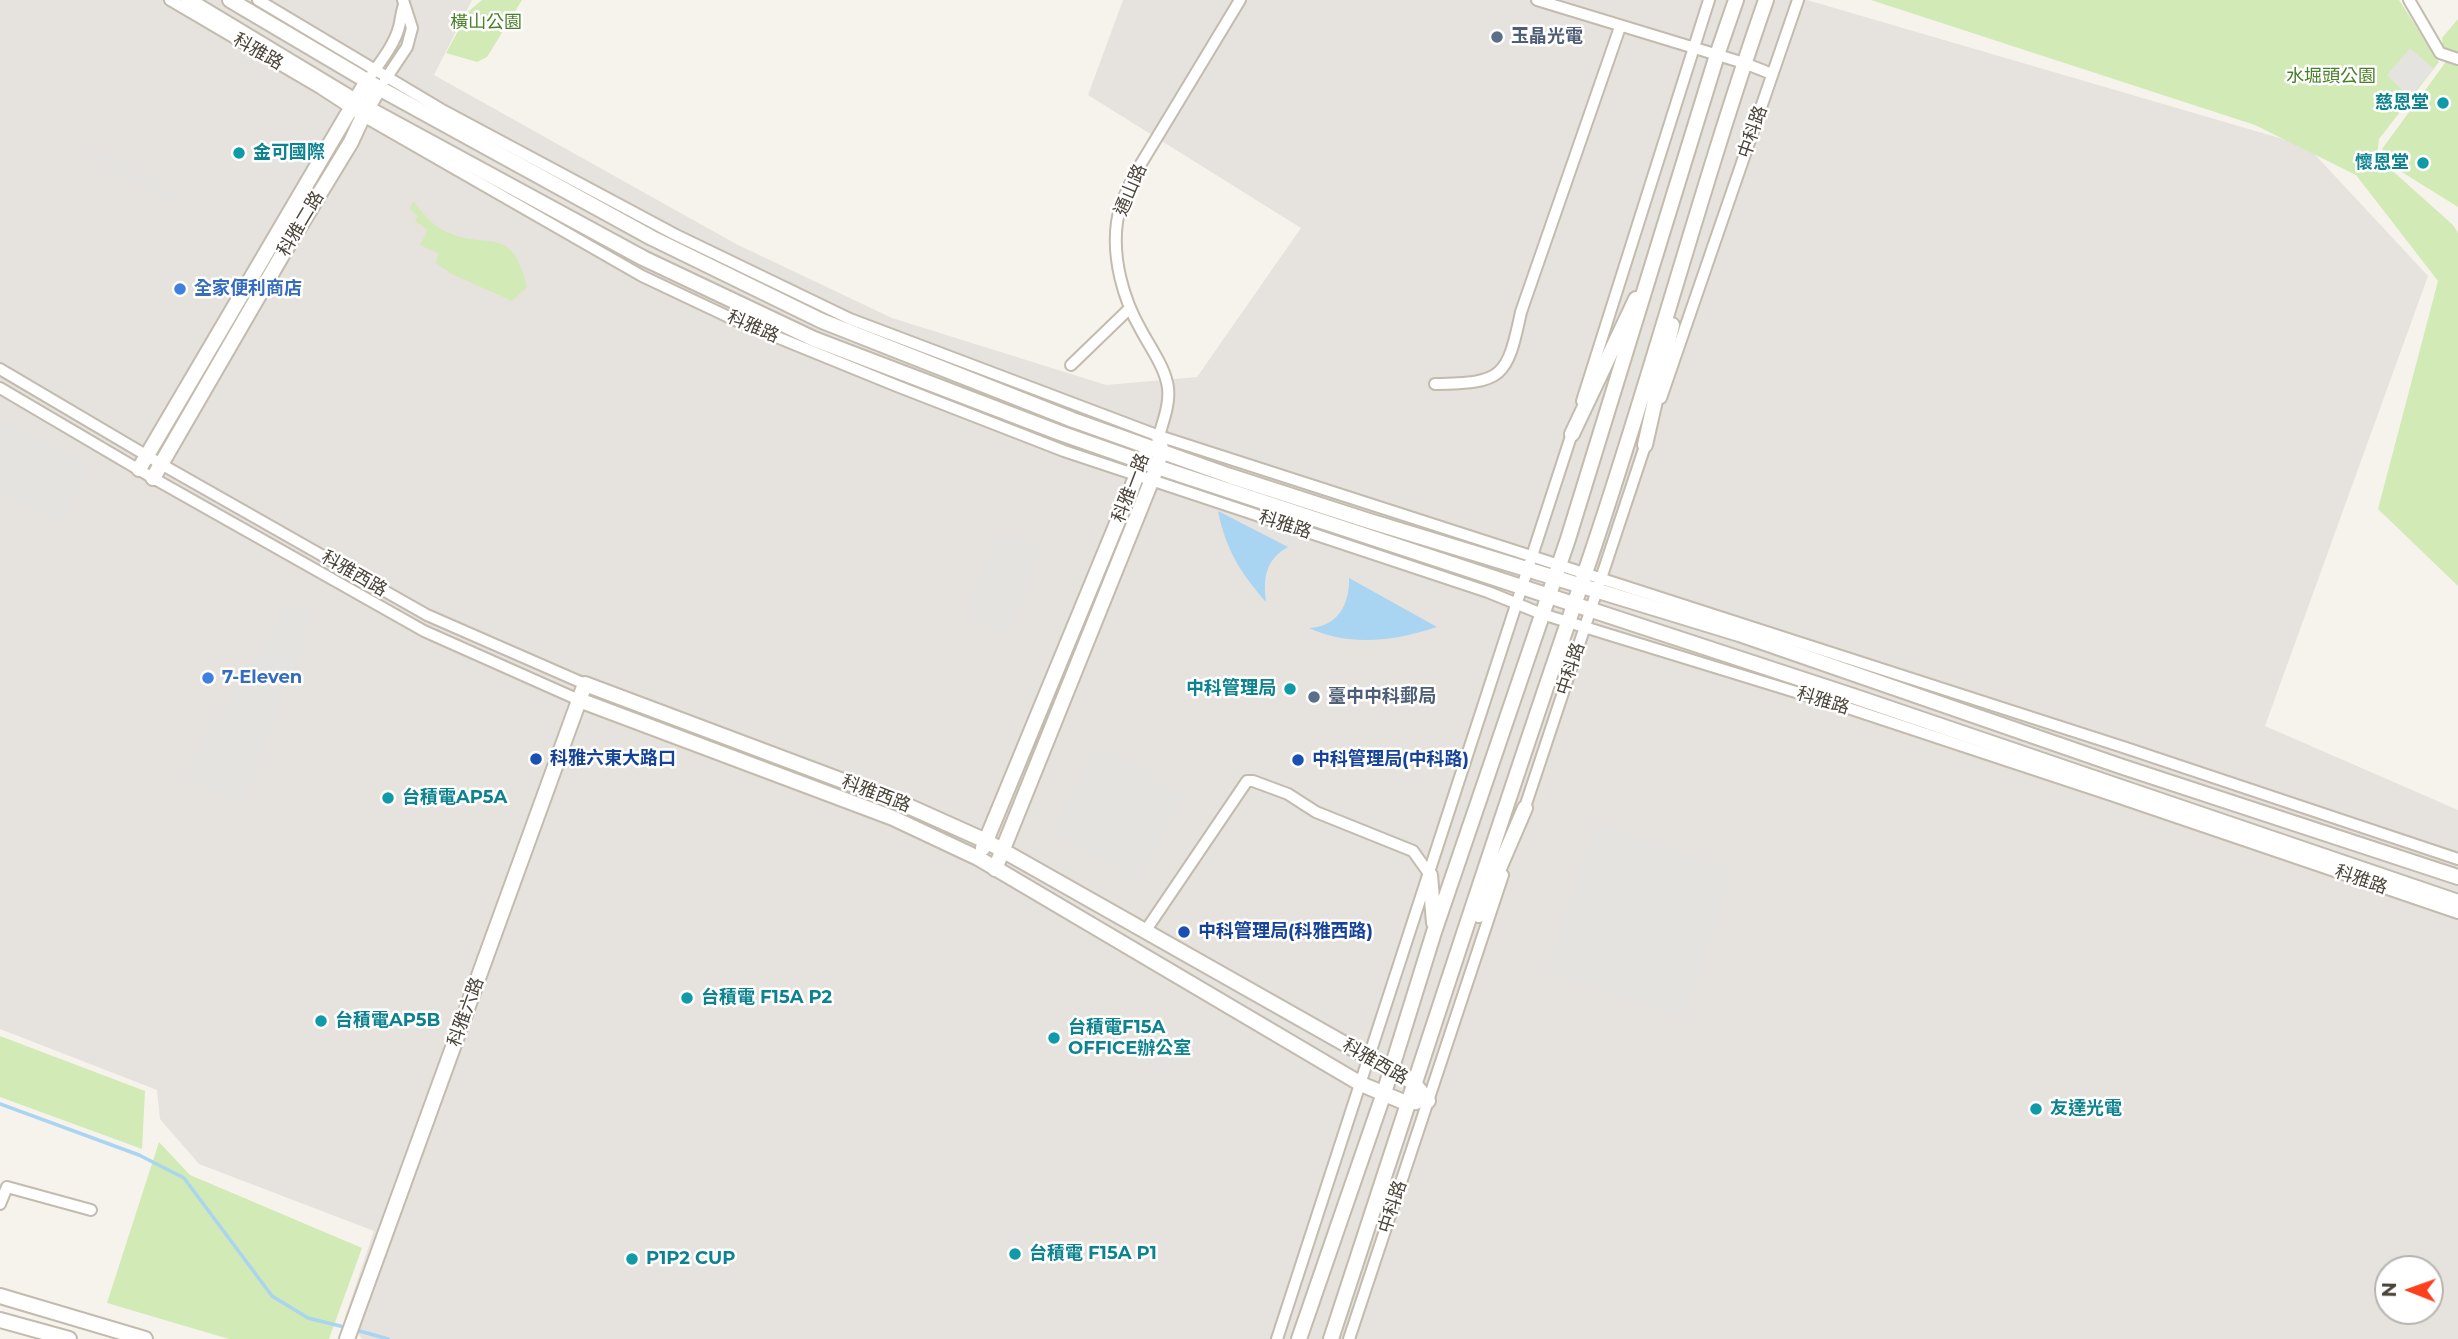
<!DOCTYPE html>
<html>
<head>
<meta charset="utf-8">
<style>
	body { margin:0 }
	#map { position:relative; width:2458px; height:1339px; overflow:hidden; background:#f6f3ec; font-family:Montserrat,sans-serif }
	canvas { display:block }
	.north { position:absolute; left:2374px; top:1255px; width:70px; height:70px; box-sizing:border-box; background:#fff; border:2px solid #b7b4b0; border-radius:50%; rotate:271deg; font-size:19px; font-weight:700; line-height:28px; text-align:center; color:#4b4439 }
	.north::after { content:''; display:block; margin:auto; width:24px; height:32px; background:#fc3f1d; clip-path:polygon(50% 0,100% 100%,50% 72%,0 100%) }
</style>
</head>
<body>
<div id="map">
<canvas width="2458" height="1339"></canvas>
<div class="north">N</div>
</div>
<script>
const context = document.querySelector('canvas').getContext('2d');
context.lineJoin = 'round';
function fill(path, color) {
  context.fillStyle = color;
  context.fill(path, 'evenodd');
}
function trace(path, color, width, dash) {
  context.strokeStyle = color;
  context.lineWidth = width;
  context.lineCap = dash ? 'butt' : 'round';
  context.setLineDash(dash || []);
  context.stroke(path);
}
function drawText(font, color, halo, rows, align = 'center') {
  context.font = font + ' Montserrat,"Noto Sans TC",sans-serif';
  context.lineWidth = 5;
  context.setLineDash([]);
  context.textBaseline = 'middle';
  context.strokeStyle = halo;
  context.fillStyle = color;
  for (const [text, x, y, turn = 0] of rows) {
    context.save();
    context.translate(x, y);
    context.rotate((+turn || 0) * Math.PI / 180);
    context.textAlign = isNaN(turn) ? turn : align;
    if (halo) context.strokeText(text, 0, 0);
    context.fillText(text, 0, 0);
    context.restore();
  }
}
fill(new Path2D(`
	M0 0H472L434 75 736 244 892 318 1106 385 1197 377 1301 228 1088 95 1123 0H1807L2307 146 2428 276 2265 726 2458 810V1339H362L345 1317 374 1231 199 1164 160 1119 157 1090 0 1029ZM2388 1269H2430V1311H2388Z`), '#e6e2dd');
fill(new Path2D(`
	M482 0H522L487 57 477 62 446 53 469 11Z
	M1871 0H2399L2439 62 2379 139 2377 157 2453 225 2458 233V586L2378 509 2438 281 2356 175 2255 125Z
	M2458 19V207L2389 164 2382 149 2445 63 2442 38Z
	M413 201C422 212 431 225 445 231 485 252 512 221 527 287L512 301 452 274 436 263 438 253 420 245 428 230 415 221 418 216 410 209Z
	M0 1036 145 1091 142 1149 0 1097Z
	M159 1142 190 1175 362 1248 329 1339H229L107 1303Z`), '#d2eab5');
fill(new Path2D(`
	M2410 48 2434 69 2409 97 2387 75Z
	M88 145 178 196 174 204 84 152Z
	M0 416 91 467 59 524 0 491Z
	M1000 532 1043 551 1007 635 964 616Z
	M289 602 313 614 242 807 183 773Z
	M1099 745 1186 797 1136 881 1050 830Z
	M1595 823 1734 871 1685 1019 1546 973Z`), '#e5e3e0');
fill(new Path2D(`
	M1218 511 1288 547C1265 560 1263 578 1266 602 1240 572 1226 550 1218 511Z
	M1349 578 1437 627C1394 641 1351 647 1309 628 1337 627 1350 605 1349 578Z`), '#a9d4f2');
trace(new Path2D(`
	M0 1104 139 1155 184 1178 272 1296 308 1318 348 1328
	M356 1330 388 1339`), '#a9d4f2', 3.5);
const minor = new Path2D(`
	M170 0 320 88 363 116 642 276 735 320 897 386 1064 451 1488 592 1542 614 1851 709 2111 795 2458 913
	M258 0 444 111 674 234 850 319 1159 436 2126 748 2458 859
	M1537 0 1744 63 1772 74
	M2409 0 2440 53 2458 59
	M372 74C382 60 395 43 399 27 401 20 401 13 404 5
	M385 80 407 47 412 28 403 0
	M1071 365 1129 309
	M0 369 161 464 427 615 585 684
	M1435 384C1503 383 1507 378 1521 312L1620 27
	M0 388 153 478 424 631 579 700
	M1661 398 1798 0
	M1582 401 1709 0
	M1159 436C1163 421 1170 404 1168 388 1166 369 1150 347 1141 330 1123 299 1112 258 1117 222 1120 204 1128 188 1136 172L1240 0
	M1523 813 1647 440
	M1146 930 1247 781H1253L1288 794 1316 812 1413 851 1430 875
	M0 1204 7 1187 91 1210
	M1277 1339 1574 427
	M1349 1339 1503 875`);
const tertiary = new Path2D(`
	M188 0 367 108 643 258 814 339 1060 433 1157 467 1856 697 2458 902
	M230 0 379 88 652 238 822 321 1073 420 1230 476 1366 520 1739 634 2120 766 2458 877
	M1572 434 1636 299
	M1645 445 1672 325
	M139 469 367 81
	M153 478 281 257 351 142 363 116 379 88
	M579 700 893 818 978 858 1361 1084 1406 1103 1416 1102
	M983 848 1146 453
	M995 869 1157 467 1161 450 1159 436
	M1430 875 1434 923
	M1479 915 1525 808
	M0 1296 145 1339
	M0 1320 69 1339
	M347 1339 585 684 899 802 986 841 1414 1083 1428 1101
	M1299 1339 1384 1093 1434 932 1568 539 1717 55 1736 0
	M1331 1339C1415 1083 1497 828 1585 573 1650 384 1700 189 1766 0`);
trace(minor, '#c2bbae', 14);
trace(tertiary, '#c2bbae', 18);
trace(minor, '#fff', 10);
trace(tertiary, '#fff', 14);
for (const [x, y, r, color] of [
	[1497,37,7,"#5c6f8a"],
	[2443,103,7,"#0f9aa8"],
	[239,153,7,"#0f9aa8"],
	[2423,163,7,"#0f9aa8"],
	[180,289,7,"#3f7fe0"],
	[208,678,7,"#3f7fe0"],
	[1290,689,7,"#0f9aa8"],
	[1314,697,7,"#5c6f8a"],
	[536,759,7,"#1a4fb4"],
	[1298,760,7,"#1a4fb4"],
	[388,798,7,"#0f9aa8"],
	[1184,932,7,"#1a4fb4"],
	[687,998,7,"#0f9aa8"],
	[321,1021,7,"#0f9aa8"],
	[1054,1038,7,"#0f9aa8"],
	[2036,1109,7,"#0f9aa8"],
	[1015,1254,7,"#0f9aa8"],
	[632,1259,7,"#0f9aa8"]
]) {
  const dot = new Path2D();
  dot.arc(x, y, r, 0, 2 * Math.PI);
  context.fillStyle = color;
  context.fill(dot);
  trace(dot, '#fff', 2.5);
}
drawText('18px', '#4a7f2a', '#fff', [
	["橫山公園",486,23],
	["水堀頭公園",2331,77]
]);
drawText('bold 18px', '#4e5e75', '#fff', [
	["玉晶光電",1511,37],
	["臺中中科郵局",1328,697]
], 'left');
drawText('18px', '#4b4439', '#fff', [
	["科雅路",258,52,30],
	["中科路",1753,132,-71],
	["通山路",1131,190,-67],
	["科雅二路",301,224,-59],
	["科雅路",753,327,23],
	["科雅一路",1131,488,-69],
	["科雅路",1285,525,18],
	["科雅西路",354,574,30],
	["中科路",1571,669,-72],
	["科雅路",1823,701,17],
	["科雅西路",876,794,21],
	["科雅路",2361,880,19],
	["科雅六路",466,1012,-70],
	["科雅西路",1375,1062,30],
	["中科路",1393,1207,-72]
]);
drawText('bold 18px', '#0d838f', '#fff', [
	["慈恩堂",2429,103,"right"],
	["金可國際",253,153],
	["懷恩堂",2409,163,"right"],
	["中科管理局",1276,689,"right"],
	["台積電AP5A",402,798],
	["台積電 F15A P2",701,998],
	["台積電AP5B",335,1021],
	["台積電F15A",1068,1028],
	["OFFICE辦公室",1068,1049],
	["友達光電",2050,1109],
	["台積電 F15A P1",1029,1254],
	["P1P2 CUP",646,1259]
], 'left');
drawText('bold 18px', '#366cbe', '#fff', [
	["全家便利商店",194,289],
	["7-Eleven",222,678]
], 'left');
drawText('bold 18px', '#164399', '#fff', [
	["科雅六東大路口",550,759],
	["中科管理局(中科路)",1312,760],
	["中科管理局(科雅西路)",1198,932]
], 'left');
</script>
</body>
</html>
